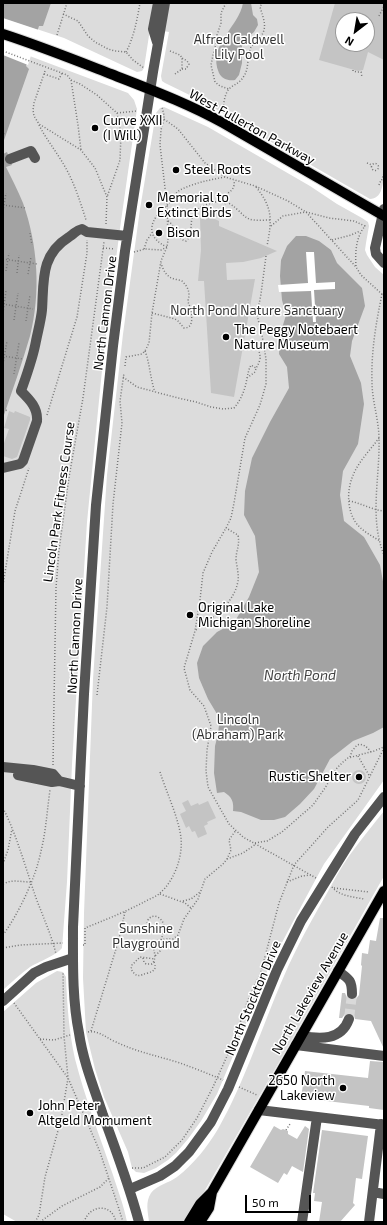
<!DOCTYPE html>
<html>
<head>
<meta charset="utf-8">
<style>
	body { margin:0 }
	#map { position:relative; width:387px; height:1225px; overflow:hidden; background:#fff; font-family:"Exo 2",sans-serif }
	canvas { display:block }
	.frame { position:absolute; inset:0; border:4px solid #000; pointer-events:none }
	.north { position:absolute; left:335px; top:12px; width:40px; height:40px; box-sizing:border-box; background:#fff; border:1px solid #999; border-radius:50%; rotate:211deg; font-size:11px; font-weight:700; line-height:16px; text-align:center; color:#000 }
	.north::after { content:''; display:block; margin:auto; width:14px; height:18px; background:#000; clip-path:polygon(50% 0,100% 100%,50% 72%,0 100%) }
	.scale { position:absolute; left:245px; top:1195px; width:66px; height:18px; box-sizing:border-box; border:2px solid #000; border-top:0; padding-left:5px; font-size:12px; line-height:14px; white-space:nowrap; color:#000; -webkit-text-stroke:3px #fff; paint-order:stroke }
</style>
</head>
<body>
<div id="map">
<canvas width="387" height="1225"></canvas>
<div class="frame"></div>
<div class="north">N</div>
<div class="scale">50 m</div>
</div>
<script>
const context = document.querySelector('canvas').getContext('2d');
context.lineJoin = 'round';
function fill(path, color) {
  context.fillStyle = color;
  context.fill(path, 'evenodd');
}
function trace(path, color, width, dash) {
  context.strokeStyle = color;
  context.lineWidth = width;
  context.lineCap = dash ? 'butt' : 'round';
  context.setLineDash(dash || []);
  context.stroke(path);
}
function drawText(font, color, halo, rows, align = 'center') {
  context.font = font + ' "Exo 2",sans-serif';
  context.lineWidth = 3;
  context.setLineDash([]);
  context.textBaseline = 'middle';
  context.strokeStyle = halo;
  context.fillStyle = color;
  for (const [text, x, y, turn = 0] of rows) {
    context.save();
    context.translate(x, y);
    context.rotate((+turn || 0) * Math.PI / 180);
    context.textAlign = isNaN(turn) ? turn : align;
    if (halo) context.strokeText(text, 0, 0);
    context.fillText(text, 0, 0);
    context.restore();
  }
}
fill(new Path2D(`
	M3 3H384V177C382 187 382 198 370 199L266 139 204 102 165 83 162 81 161 76 169 32 150 29 144 68 142 71 137 72 64 38 3 18ZM343 20H367V44H343Z
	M3 46 128 93 134 100 137 109 121 221 104 350 87 522 72 764 67 882 62 948C57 955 38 962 30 967 20 974 12 982 3 990Z
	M164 107 208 127 310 186 337 204 362 218 368 222 369 226 366 243 365 250 367 255 375 267 384 275V780L324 864 304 901 268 969 233 1056 217 1094 201 1121 188 1139 176 1153 168 1160 156 1168 144 1173 136 1172 132 1168 128 1152 104 1097 95 1069 86 1032 83 978 84 913 93 679 107 475 123 334 140 209 156 113 160 108Z
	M384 811V876L286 1050 193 1211 185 1222H149C148 1212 145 1202 151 1193 157 1185 169 1183 177 1177 194 1164 207 1147 218 1129 245 1082 262 1026 284 976 296 948 311 921 326 895 333 882 340 869 349 856 360 841 372 826 384 811Z
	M57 971 63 972 66 977C67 1004 69 1032 75 1059 85 1098 100 1137 113 1175 118 1191 124 1206 127 1222H17L3 1214V1012L36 983Z`), '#dcdcdc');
fill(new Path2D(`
	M3 3H51L43 26H39L26 66 29 69 3 143Z
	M243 3H251L253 15 257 19 258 25 254 32 247 38 242 46V63L239 75 235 80C228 81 222 79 219 73 207 45 239 27 243 3Z
	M7 152 12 165 6 167C12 179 18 191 23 203 38 245 41 293 30 336 22 364 12 391 3 418V154Z
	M296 236H306L319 241 331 250 337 263 362 288 365 306 352 341 350 356 361 383 364 404 358 444 343 471 340 495 344 521 364 537 380 565 384 587V727L373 733 353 741 330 759 314 789 300 804 285 817 274 820H261L241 812 233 811C234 802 232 797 224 792L217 793 214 773 215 746 218 734 219 725 217 714 208 699 199 678 197 663 203 646 217 632 234 623 249 597 259 572 255 536 244 515 245 491 252 458 270 422 289 388 287 367 279 354 280 335 286 315 282 300 280 276 281 260 287 246Z`), '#a3a3a3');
fill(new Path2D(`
	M3 18 39 30 28 65 3 55Z
	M306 252H314L316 283 335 282V289L314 290 316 322H313L311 291 279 292 278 285 308 283Z`), '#fff');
fill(new Path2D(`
	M335 3H384V60L368 52 363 70 358 71 319 60ZM343 20H367V44H343Z
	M207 215 219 221V226L277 251 261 258 243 262 226 263 227 280 255 279 234 397 211 393 204 281H198L201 250 200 218 206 220Z
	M9 411 14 413 15 411 30 417V420L17 457 12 459 3 456V446L9 429 4 428Z
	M352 777a7 7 0 1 1 14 0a7 7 0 1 1-14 0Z
	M188 800 191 806 198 803 199 805 208 801 216 818 207 822 208 824 204 826 207 834 198 838 195 831 192 832 189 826 186 828 180 814 186 811 182 803Z
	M380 918H384V1049L371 1021 355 1019 354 1015 349 1013 345 1014 342 1018H339L342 993H345L347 998 352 1000 356 999 359 995 362 966 361 965 362 953 368 954 370 940 376 941Z
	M370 1061 384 1062V1110L369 1108V1106L301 1098 305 1071 368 1078Z
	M274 1126 281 1130 283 1129 288 1131V1134L297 1139 305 1126 309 1129 303 1172 292 1166 287 1175 284 1173 278 1183 250 1167Z
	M322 1130 368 1136 362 1179 356 1178 353 1203 355 1205 340 1222H319L322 1202 314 1201 315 1193H313Z`), '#c4c4c4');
trace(new Path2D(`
	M349 1019 352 994`), '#d9d9d9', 10, [10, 5]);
const major = new Path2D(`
	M3 34C40 46 75 60 111 74 149 89 187 103 223 123L384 216
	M189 1222 200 1204 212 1192 384 891
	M200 1222 209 1208 212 1192`);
trace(major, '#dbdbdb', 12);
trace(new Path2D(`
	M226 3 221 13V23L217 35V40L213 55 211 65 215 82 220 86 229 89
	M63 14 78 21 88 36 95 42 108 49 115 51 126 52 133 60 144 68
	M379 16 384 6
	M57 35 67 3
	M3 51 67 75 71 80 78 125 81 150
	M170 51 180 55 182 58V69L175 74
	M126 52C134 37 137 20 140 3
	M182 69H186L189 64 187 61 182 58
	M353 70V71L357 72H361L362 77
	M45 71 34 103 33 110 34 116 39 124 81 150 95 168 107 197 106 224
	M44 74 59 79 62 73
	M71 80 80 84 97 95 117 113 121 134 120 160 107 197
	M223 108C224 102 225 92 230 88 235 84 240 83 244 76 249 68 247 58 250 50 251 45 254 44 257 41 269 29 264 21 260 7L262 3
	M117 113 137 111
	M156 115 164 119 178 129 205 163 225 177 255 186 288 201 306 212 356 267 361 275 384 296
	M39 125C46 139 56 151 64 165 74 182 80 201 86 220
	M3 137 4 133
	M367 163 372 165
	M371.5 167a3.5 3.5 0 1 1 7 0a3.5 3.5 0 1 1-7 0Z
	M379 185 380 182H381L384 173
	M256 187C273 208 272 220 267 246
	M3 205 26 208
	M3 211 6 193
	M218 213H220L227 200 228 193C233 190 235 186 234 180
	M168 221C176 226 176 239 186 241 195 233 187 218 197 210 201 206 206 205 211 203 224 199 229 202 239 211 242 214 245 217 249 219 255 221 264 220 271 220
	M271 226 283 216 306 212 329 218 354 221 365 226C356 237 355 252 356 266
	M30 233 32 245
	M332 240 351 235 360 231
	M167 247C149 239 147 225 161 211 163 208 166 207 168 204 172 200 175 193 180 190 194 183 209 180 225 177
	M103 248 115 249
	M144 249 147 240 152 233
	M134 252 145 249 161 250 167 247
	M266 256 261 294 257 315 262 335 266 359V384L260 405 245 438 234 503 231 518 226 528 212 552 203 573 200 600 195 631 184 668 190 690 204 706 211 726 207 750 206 771 208 787 225 817 229 824 243 837 316 878
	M3 259 37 264
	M6 271 9 253
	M17 273 19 255
	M28 274 31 257
	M382 294C376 323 371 352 372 382 372 401 379 420 379 439 380 478 369 518 384 555
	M3 304 33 309
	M3 313 6 291
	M152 313 175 319 178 321 184 328C196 328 191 311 189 304 187 301 189 298 189 295 189 289 186 285 182 281 180 280 177 280 175 279 167 278 163 270 161 263
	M14 320 18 293
	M26 321 30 295
	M145 351C150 364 150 378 155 392
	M3 356 23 359
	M3 364 7 341
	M125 366 126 357 142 354 145 351 149 343 152 313 161 261 167 247 168 240 167 205 160 145 161 130 164 119V115L162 107
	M14 374 19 343
	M123 377 137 387 178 398 196 402 211 407 223 409 234 408C241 400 246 388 247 377 249 371 248 371 251 365L256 368
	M247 378 255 372C256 367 259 364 260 359 261 351 254 347 263 340
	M3 409 8 411
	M47 415 77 317 87 253V240
	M379 438C371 449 360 460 354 473 347 488 346 508 356 523 362 531 372 536 380 541
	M349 501C361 503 372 510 384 511
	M3 585 15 511 29 468
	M196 630C213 617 234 604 238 581 239 575 237 567 236 560 236 550 240 546 238 535L226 528
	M97 695 107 607 113 504 122 423 120 401 124 373
	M358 756 370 777
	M350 757 352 751 357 745C363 743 367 747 371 752
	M53 765 54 702 56 588 59 550 69 477 83 398 104 242
	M3 808C17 836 25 866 35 895 42 915 51 933 56 954
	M255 843 267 841 282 832 313 805 325 788 337 768 343 762 348 758 374 751 384 747
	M227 859 243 853 256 844
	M3 864 8 850 12 829
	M287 882 302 876 311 875
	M3 884C12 879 21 882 31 882
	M332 887C339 896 354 897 364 899
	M334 888 369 892
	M160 894 185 903 191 908
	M183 901 191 899 200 892
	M146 929C147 927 147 923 148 920 153 912 163 918 164 926 165 933 159 939 161 950L155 956
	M3 935C19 913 36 877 41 851 46 831 47 811 50 790
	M83 945H85V928C105 920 125 912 144 902 149 899 156 897 160 893 174 881 183 857 181 838 179 819 166 791 160 772
	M3 948 20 945 63 943
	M143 958 144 962 146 964H152C162 952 139 938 173 939L178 935 184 919 198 899 205 879 223 864 227 859 231 850 229 840 236 830
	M154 962C157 969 154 971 148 973 139 975 137 979 131 969L132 965 140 957 155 959
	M14 1003 68 1078 100 1152 119 1209 123 1222
	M91 1031 119 939 125 912
	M88 1032C99 1030 106 1038 116 1042 137 1052 158 1056 180 1063 194 1068 209 1074 223 1080
	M40 1039 54 1040 70 1035
	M239 1087 257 1095
	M286 1130 290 1124
	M132 1168H143L165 1157 182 1140 197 1118 213 1087 233 1043 248 1000 261 972 279 903 294 865 328 827 358 800 384 748
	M35 1222 39 1215 45 1177 61 1120 68 1078 64 1036 63 972
	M40 1222 62 1206 100 1187 109 1178
	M84 1222C90 1204 112 1203 116 1222`), '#777', 1.5, [1, 2]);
trace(new Path2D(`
	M157 42 153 29 158 3
	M10 159 31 151 35 158
	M384 209 375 248 376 254 384 263
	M3 468 20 464 23 461 37 421C38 408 30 400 21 391 27 374 33 358 36 341 38 331 41 320 42 310 44 281 40 255 69 237 76 233 74 231 82 229L87 232 127 236
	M3 767 33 770 53 774 59 781 80 786
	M18 775 52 782 59 781
	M338 971C349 979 352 980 352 994
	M3 1001 34 973 46 967 73 958
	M301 1036C320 1039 341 1041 349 1019
	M296 1045 384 1056
	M259 1110 384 1125
	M130 1189 160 1176 175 1166 189 1152 211 1122 228 1089 277 970 301 921 355 834 384 797
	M373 1192 384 1194
	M139 1222C129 1185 116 1150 103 1115 94 1088 83 1061 79 1033 72 998 73 962 73 927L84 694 96 505 113 346 125 251 153 72 165 3
	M302 1222 317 1117
	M369 1222 381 1124`), '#555', 10);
trace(major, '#000', 10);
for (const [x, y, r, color] of [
	[95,128,4,"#000"],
	[176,170,4,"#000"],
	[149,205,4,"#000"],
	[159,233,4,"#000"],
	[226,337,4,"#000"],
	[190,615,4,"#000"],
	[359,777,4,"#000"],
	[343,1088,4,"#000"],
	[30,1113,4,"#000"]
]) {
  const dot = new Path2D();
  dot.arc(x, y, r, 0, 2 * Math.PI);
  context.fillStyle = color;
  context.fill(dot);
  trace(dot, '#fff', 1.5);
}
drawText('13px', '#333', '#fff', [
	["Alfred Caldwell",239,40],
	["Lily Pool",239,55],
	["North Pond Nature Sanctuary",257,311],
	["Lincoln",238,720],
	["(Abraham) Park",238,735],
	["Sunshine",146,929],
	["Playground",146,944]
]);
drawText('13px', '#000', '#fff', [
	["Curve XXII",103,121],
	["(I Will)",103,136],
	["Steel Roots",184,170],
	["Memorial to",157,198],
	["Extinct Birds",157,213],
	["Bison",167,233],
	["The Peggy Notebaert",234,330],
	["Nature Museum",234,345],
	["Original Lake",198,608],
	["Michigan Shoreline",198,623],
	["Rustic Shelter",351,777,"right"],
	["2650 North",335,1081,"right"],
	["Lakeview",335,1096,"right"],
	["John Peter",38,1106],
	["Altgeld Momument",38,1121]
], 'left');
drawText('13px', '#000', '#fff', [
	["West Fullerton Parkway",252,127,29],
	["North Cannon Drive",105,313,-83],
	["Lincoln Park Fitness Course",59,502,-82],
	["North Cannon Drive",75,636,-87],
	["North Lakeview Avenue",310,993,-60],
	["North Stockton Drive",253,998,-67]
]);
drawText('italic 14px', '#444', '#fff', [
	["North Pond",300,675]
]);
</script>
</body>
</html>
